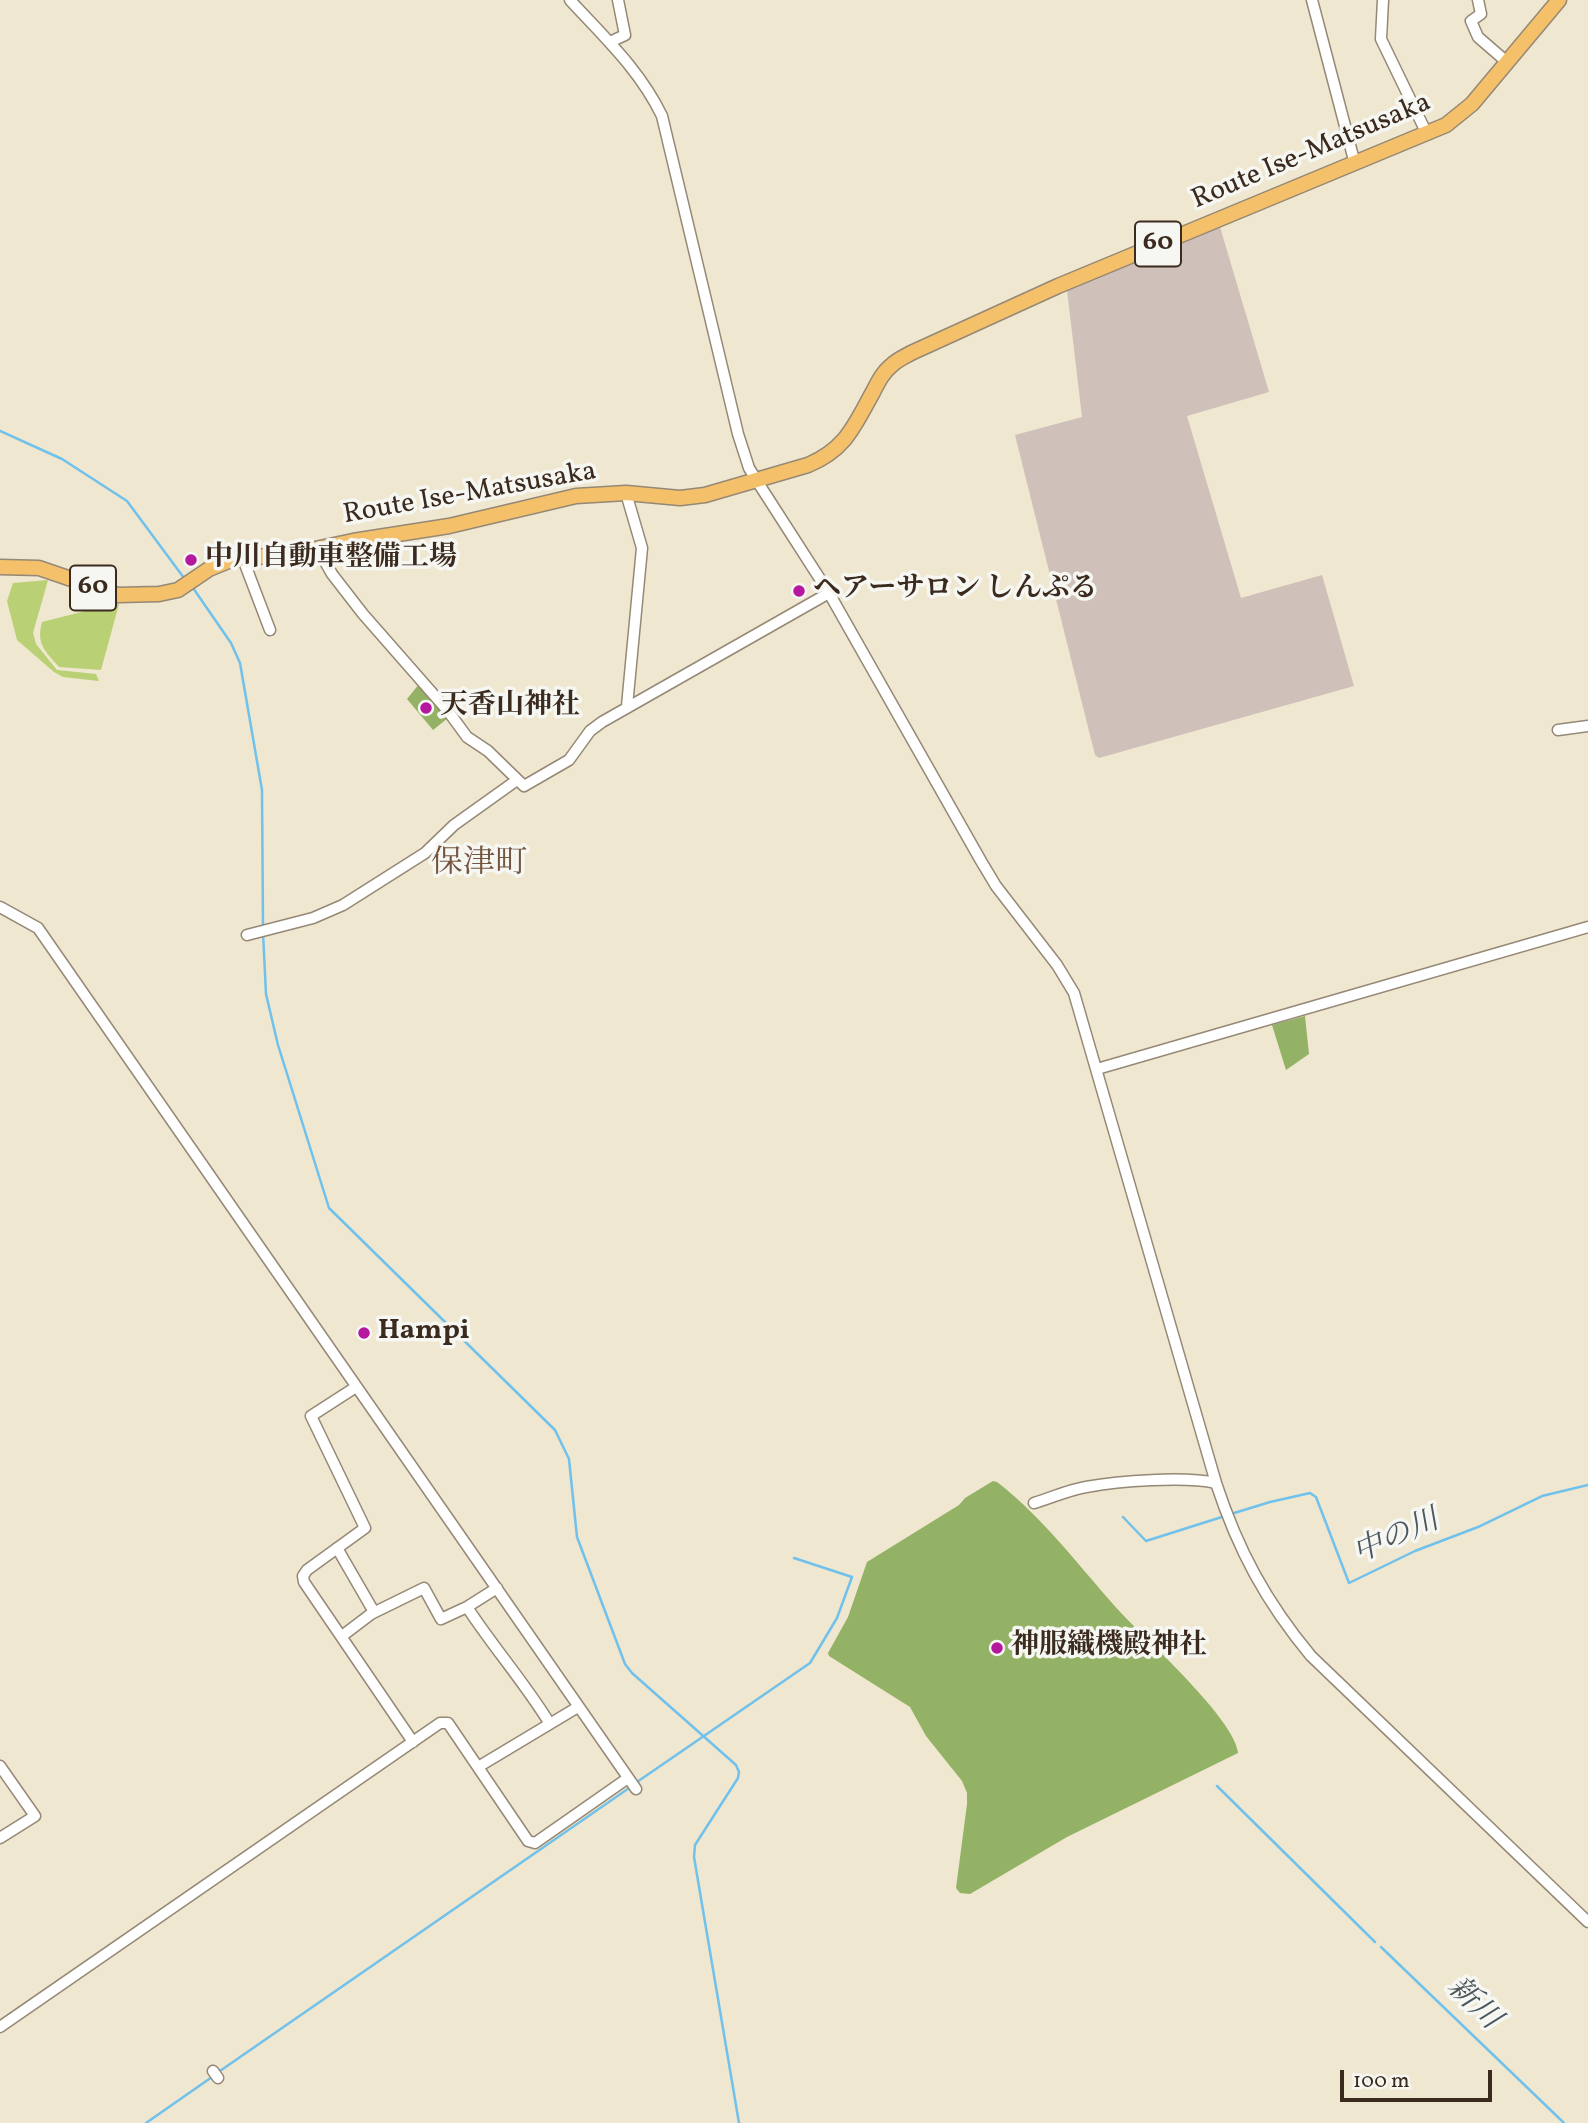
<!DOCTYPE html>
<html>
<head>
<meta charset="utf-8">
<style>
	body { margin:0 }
	#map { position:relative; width:1588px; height:2123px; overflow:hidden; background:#efe7cf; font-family:Vollkorn,serif }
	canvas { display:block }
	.scale { position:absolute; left:1340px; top:2070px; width:152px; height:32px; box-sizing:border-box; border:4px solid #3b2a1e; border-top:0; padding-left:9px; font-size:21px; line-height:24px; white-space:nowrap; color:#3b2a1e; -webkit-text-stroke:5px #f6f6f2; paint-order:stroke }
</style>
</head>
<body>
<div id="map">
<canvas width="1588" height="2123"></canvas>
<div class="scale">100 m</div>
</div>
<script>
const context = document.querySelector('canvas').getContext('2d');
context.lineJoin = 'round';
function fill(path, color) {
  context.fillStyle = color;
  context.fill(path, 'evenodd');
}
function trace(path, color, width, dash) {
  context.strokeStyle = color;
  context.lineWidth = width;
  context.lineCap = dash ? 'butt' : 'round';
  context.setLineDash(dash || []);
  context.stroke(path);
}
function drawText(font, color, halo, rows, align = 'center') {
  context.font = font + ' Vollkorn,"Noto Serif JP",serif';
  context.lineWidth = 7;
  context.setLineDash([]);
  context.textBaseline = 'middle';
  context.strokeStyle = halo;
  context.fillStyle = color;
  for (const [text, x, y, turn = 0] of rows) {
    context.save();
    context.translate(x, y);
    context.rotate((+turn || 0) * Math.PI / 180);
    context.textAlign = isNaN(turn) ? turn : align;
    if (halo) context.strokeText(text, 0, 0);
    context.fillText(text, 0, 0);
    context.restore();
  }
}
fill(new Path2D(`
	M1220 227 1269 392 1187 416 1241 598 1322 575 1354 686 1099 758 1095 755 1015 435 1082 417 1067 290Z`), '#cfc0ba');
fill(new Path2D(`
	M48 580 33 633 36 644 57 670 96 674 99 681 63 677 54 672 17 640 7 601 13 583Z
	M109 602 119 604 101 670 59 667C45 651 36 644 42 622L105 606Z`), '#bad074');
fill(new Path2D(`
	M419 684 448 718 433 730 407 699Z
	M1305 1016 1309 1054 1286 1070 1272 1025Z
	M993 1481 997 1482C1045 1519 1081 1569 1122 1614 1147 1640 1236 1721 1238 1753L1067 1837 970 1894 960 1893 956 1888 967 1804V1793L962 1781 926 1736 910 1707 829 1656 828 1653 848 1617 867 1562 959 1505 965 1498Z`), '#93b266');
trace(new Path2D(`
	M0 431 62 459 127 501 184 578
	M191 585 231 643 240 663 262 790 263 926
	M263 933 266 994 278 1045 329 1208 555 1430 569 1459 577 1537 625 1664 632 1673 736 1765 739 1772 738 1778 695 1845 694 1857 739 2123
	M1231 1514 1270 1502 1310 1493 1316 1497 1349 1583 1415 1551 1478 1527 1542 1496 1588 1485
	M1123 1517 1146 1541 1225 1516
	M637 1782 810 1663 837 1618 852 1577 794 1558
	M1217 1786 1375 1942
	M1381 1947 1564 2123
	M217 2073 632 1786
	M146 2123 212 2077`), '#70c1eb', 2.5);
const minor = new Path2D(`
	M570 0C604 37 640 70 662 116L738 434 749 468 757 481 829 593 981 861 996 886 1057 965 1074 993 1216 1483C1238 1550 1266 1602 1311 1656L1588 1922
	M1312 0 1355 164
	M1383 0 1381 39 1427 134
	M1478 0 1481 14 1471 21 1478 37 1508 63
	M610 42 625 35 618 0
	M626 493 642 548 627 706
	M318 549 332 574 363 614 448 711 467 737 488 751 524 786 569 760 590 731 602 722 829 593
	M243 559 270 630
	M1558 730 1588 726
	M0 907 38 928 636 1789
	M247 935 313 918 343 905 425 853 454 825 517 780
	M1097 1069 1588 927
	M356 1387 311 1416 365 1528 307 1570 303 1576 304 1582 413 1742
	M1034 1503C1051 1498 1068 1490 1086 1487 1119 1481 1184 1476 1216 1483
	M337 1548 374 1612
	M497 1588 467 1607C493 1647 525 1683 550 1724
	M342 1636 371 1614 424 1588 441 1619 467 1607
	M0 1766 35 1816 0 1838
	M478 1767 578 1707
	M0 2027 440 1723H448L528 1841 535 1843 628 1778
	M213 2071 218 2078`);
const major = new Path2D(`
	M0 567 39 568 118 595 159 594 178 590 209 569 231 560 301 552 353 541 449 526 576 496 626 493 680 498 705 495 808 465C846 449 854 426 873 392 878 382 883 372 892 365 897 360 904 357 911 353L1058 286 1446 125 1472 104 1559 0`);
trace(minor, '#958876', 13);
trace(major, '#958876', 17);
trace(minor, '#fff', 10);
trace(major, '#f4c16a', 14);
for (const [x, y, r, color] of [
	[191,560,7,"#b5179e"],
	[799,591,7,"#b5179e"],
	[426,708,7,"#b5179e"],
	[364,1333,7,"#b5179e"],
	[997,1648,7,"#b5179e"]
]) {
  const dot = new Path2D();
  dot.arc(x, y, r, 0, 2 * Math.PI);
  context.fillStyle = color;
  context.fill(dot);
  trace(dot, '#f6f6f2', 2.5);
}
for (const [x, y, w] of [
	[1158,244,46],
	[93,588,46]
]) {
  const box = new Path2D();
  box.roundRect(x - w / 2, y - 22.5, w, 45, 5);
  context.fillStyle = '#f6f6f2';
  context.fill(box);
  trace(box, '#3b2a1e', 2);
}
drawText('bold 26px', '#3b2a1e', null, [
	["60",1158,244],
	["60",93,588]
]);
drawText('28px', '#3b2a1e', '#f6f6f2', [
	["Route Ise-Matsusaka",1312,153,-23],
	["Route Ise-Matsusaka",470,495,-10]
]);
drawText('bold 28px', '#3b2a1e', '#f6f6f2', [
	["中川自動車整備工場",205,560],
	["ヘアーサロン しんぷる",813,591],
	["天香山神社",440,708],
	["Hampi",378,1333],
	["神服織機殿神社",1011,1648]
], 'left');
drawText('italic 30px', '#4b575c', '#f6f6f2', [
	["中の川",1397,1539,-24],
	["新川",1472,2005,44]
]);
drawText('32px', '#755540', '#f6f6f2', [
	["保津町",479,866]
]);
</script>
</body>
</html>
